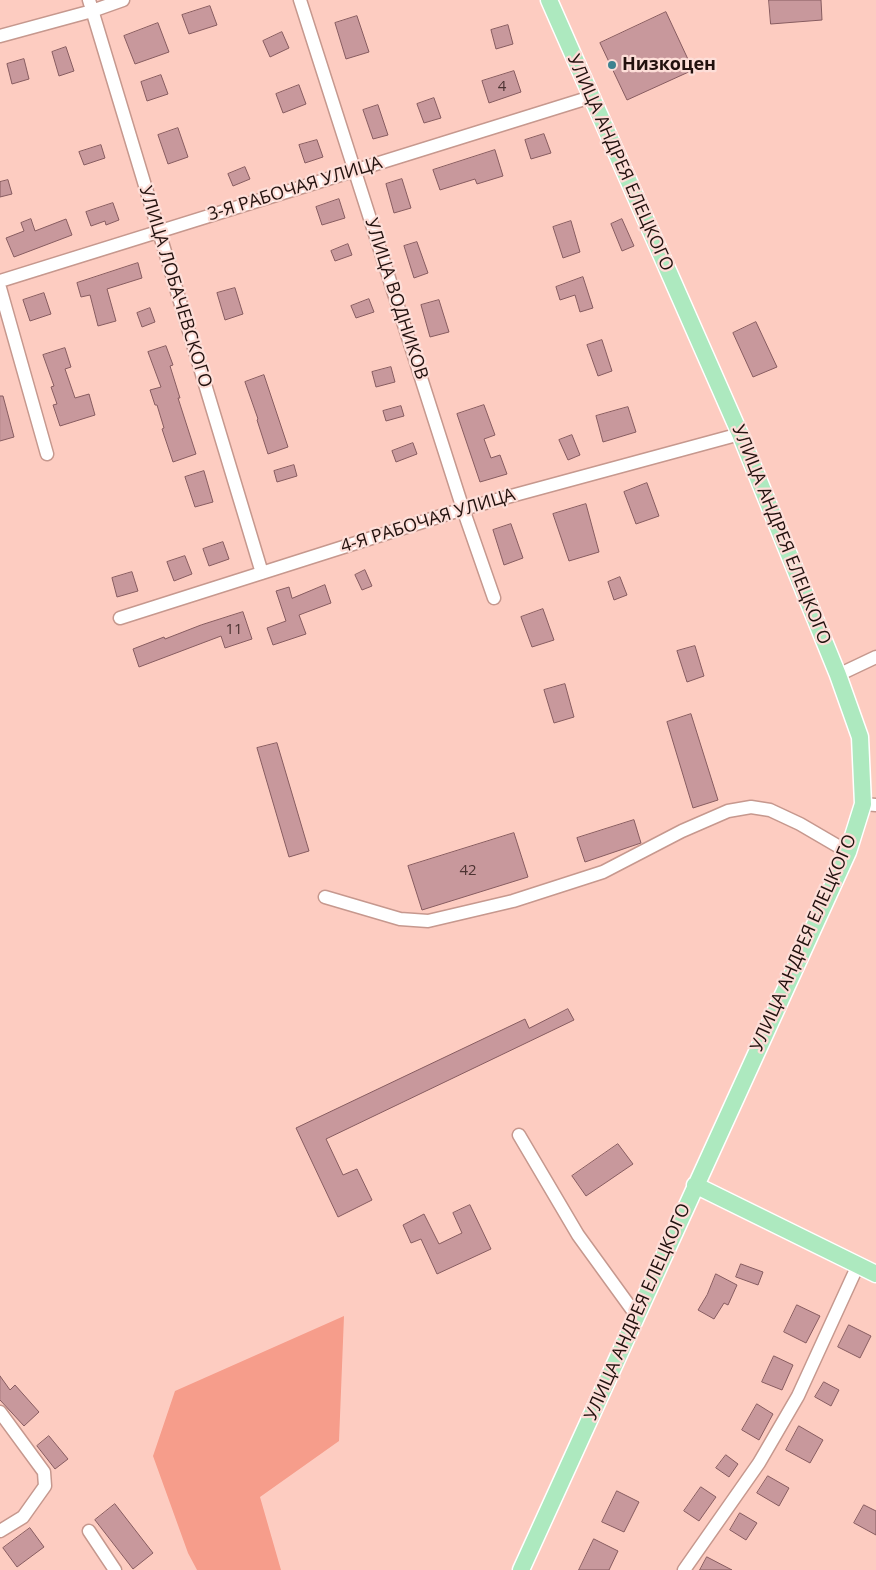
<!DOCTYPE html>
<html>
<head>
<meta charset="utf-8">
<style>
	body { margin:0 }
	canvas { display:block; background:#fdccc1 }
</style>
</head>
<body>
<canvas width="876" height="1570"></canvas>
<script>
const context = document.querySelector('canvas').getContext('2d');
context.lineJoin = 'round';
function fill(path, color) {
  context.fillStyle = color;
  context.fill(path, 'evenodd');
}
function trace(path, color, width, dash) {
  context.strokeStyle = color;
  context.lineWidth = width;
  context.lineCap = dash ? 'butt' : 'round';
  context.setLineDash(dash || []);
  context.stroke(path);
}
function drawText(font, color, halo, rows, align = 'center') {
  context.font = font + ' "Open Sans",sans-serif';
  context.lineWidth = 4.5;
  context.setLineDash([]);
  context.textBaseline = 'middle';
  context.strokeStyle = halo;
  context.fillStyle = color;
  for (const [text, x, y, turn = 0] of rows) {
    context.save();
    context.translate(x, y);
    context.rotate((+turn || 0) * Math.PI / 180);
    context.textAlign = isNaN(turn) ? turn : align;
    if (halo) context.strokeText(text, 0, 0);
    context.fillText(text, 0, 0);
    context.restore();
  }
}
fill(new Path2D(`
	M344 1316 339 1441 260 1497 281 1570H197L188 1553 153 1456 175 1391Z`), '#f69d8b');
const building = new Path2D(`
	M769 0H821L822 20 771 24Z
	M210 6 217 25 189 34 182 15Z
	M666 12 693 70 627 100 600 43Z
	M357 16 369 52 346 59 335 23Z
	M158 23 169 52 135 64 124 36Z
	M508 25 513 44 496 49 491 30Z
	M282 32 289 48 270 57 263 41Z
	M66 47 74 71 59 76 52 52Z
	M24 59 29 79 12 84 7 64Z
	M514 71 521 92 489 103 482 81Z
	M161 75 168 94 147 101 141 82Z
	M299 85 306 104 283 113 276 94Z
	M434 98 441 118 424 123 417 104Z
	M378 105 388 135 373 139 363 110Z
	M178 128 188 157 168 164 158 135Z
	M544 134 551 153 531 159 525 140Z
	M317 140 323 157 305 163 299 145Z
	M101 145 105 158 84 165 79 152Z
	M495 150 503 176 477 184 475 179 440 190 433 170Z
	M245 167 250 179 233 186 228 174Z
	M402 179 411 208 394 213 386 184Z
	M8 180 12 194 0 197V182Z
	M339 199 345 218 322 225 316 207Z
	M113 203 119 220 106 225 105 221 91 226 86 212Z
	M31 219 35 231 66 219 72 235 14 257 6 238 24 231 21 223Z
	M622 219 634 246 622 251 611 224Z
	M571 221 580 252 563 258 553 227Z
	M417 242 428 273 414 278 404 246Z
	M348 244 352 255 335 261 331 251Z
	M138 263 142 278 107 289 116 321 98 326 90 295 81 297 77 283Z
	M583 277 593 308 580 312 575 295 560 300 556 287Z
	M235 288 243 314 225 320 217 293Z
	M44 293 51 314 30 321 23 300Z
	M369 299 374 312 356 318 351 306Z
	M439 300 449 332 430 337 421 305Z
	M150 308 155 322 142 327 137 313Z
	M756 322 777 367 753 377 733 333Z
	M602 340 612 371 598 376 587 345Z
	M166 346 173 365 170 366 180 398H178L196 454 173 462 162 429 164 428 157 405H155L150 390 161 387 148 352Z
	M65 348 71 367 65 369 75 398 89 394 95 415 60 426 53 405 57 404 51 387 54 386 43 355Z
	M391 367 395 382 376 387 372 372Z
	M264 375 288 447 268 454 257 420 258 419 245 382Z
	M0 396H3L14 437 0 441Z
	M484 405 495 435 484 439 491 458 500 455 507 474 480 482 457 414Z
	M401 406 404 416 386 421 383 411Z
	M628 407 636 432 603 442 596 416Z
	M572 435 580 455 568 460 559 440Z
	M413 443 417 454 396 462 392 451Z
	M294 465 297 476 277 482 274 471Z
	M204 471 213 502 195 507 185 477Z
	M647 483 659 516 636 524 624 492Z
	M586 504 599 552 569 561 553 514Z
	M511 524 523 558 504 565 493 530Z
	M223 542 229 559 209 566 203 549Z
	M185 556 192 574 174 581 167 562Z
	M365 570 372 586 362 590 355 575Z
	M132 572 138 591 117 597 112 578Z
	M620 577 627 595 614 600 608 582Z
	M325 585 331 603 299 615 306 634 273 645 267 628 286 621 276 591 289 587 292 598Z
	M543 609 554 640 532 647 521 617Z
	M243 612 252 639 225 648 221 636 139 667 133 649 164 637 165 639 201 625Z
	M695 646 704 676 687 682 677 651Z
	M565 684 574 717 554 723 544 690Z
	M691 714 718 800 693 808 667 722Z
	M277 743 309 851 289 857 257 748Z
	M634 820 641 843 585 862 577 838Z
	M514 833 528 877 422 910 408 866Z
	M568 1009 574 1020 326 1139 343 1175 357 1169 372 1200 338 1217 296 1128 525 1019 529 1028Z
	M618 1144 633 1164 586 1196 572 1176Z
	M470 1205 491 1249 437 1274 421 1239 411 1243 403 1225 424 1214 439 1244 462 1233 453 1213Z
	M741 1264 763 1272 758 1285 736 1277Z
	M716 1274 737 1285 728 1305 724 1303 714 1319 698 1310 707 1295Z
	M797 1305 820 1316 806 1343 784 1332Z
	M849 1325 871 1336 860 1358 838 1347Z
	M774 1356 793 1365 782 1390 762 1382Z
	M0 1376 10 1390 15 1385 39 1412 24 1426 0 1400Z
	M824 1382 839 1390 831 1406 815 1397Z
	M757 1404 773 1414 759 1440 742 1430Z
	M799 1426 823 1440 810 1463 786 1450Z
	M49 1436 68 1459 55 1469 37 1446Z
	M726 1455 738 1464 729 1477 716 1468Z
	M768 1476 789 1488 779 1506 757 1493Z
	M701 1487 716 1497 699 1521 684 1511Z
	M617 1491 639 1502 624 1532 602 1522Z
	M115 1504 153 1553 133 1569 95 1520Z
	M864 1505 876 1511V1535L854 1523Z
	M740 1513 757 1523 746 1540 730 1530Z
	M30 1528 44 1547 17 1567 3 1548Z
	M594 1539 618 1551 609 1570H579Z
	M707 1557 732 1570H700Z`);
fill(building, '#c8989c');
trace(building, '#875c60', 1);
const minor = new Path2D(`
	M89 0 262 573
	M300 0 463 509 494 598
	M0 36 92 11 123 0
	M0 281 591 97
	M0 288 47 454
	M120 618 463 509 740 434
	M838 675 876 657
	M863 804 876 805
	M325 897 400 919 428 921 513 901 603 872 682 831 728 811 751 807 770 810 800 824 848 852
	M519 1135 578 1235 636 1315
	M0 1412 44 1472 45 1486 23 1517 0 1531
	M89 1531 115 1570
	M684 1570 759 1463 798 1396 858 1265`);
const major = new Path2D(`
	M695 1185 876 1274
	M521 1570 848 852 863 804 860 737 838 675 740 434 549 0`);
trace(minor, '#c6988e', 15);
trace(major, '#fff', 19);
trace(minor, '#fff', 12);
trace(major, '#ade9bf', 16);
for (const [x, y, r, color] of [
	[612,65,5,"#3d828f"]
]) {
  const dot = new Path2D();
  dot.arc(x, y, r, 0, 2 * Math.PI);
  context.fillStyle = color;
  context.fill(dot);
  trace(dot, '#fdded8', 2);
}
drawText('15px', '#4c3332', null, [
	["4",502,87],
	["11",234,630],
	["42",468,871]
]);
drawText('bold 18px', '#22110e', '#fdded8', [
	["Низкоцен",622,65]
], 'left');
drawText('18px', '#22110e', '#fdded8', [
	["УЛИЦА АНДРЕЯ ЕЛЕЦКОГО",620,163,66],
	["3-Я РАБОЧАЯ УЛИЦА",295,189,-17],
	["УЛИЦА ЛОБАЧЕВСКОГО",175,287,73],
	["УЛИЦА ВОДНИКОВ",396,299,72],
	["4-Я РАБОЧАЯ УЛИЦА",428,521,-17],
	["УЛИЦА АНДРЕЯ ЕЛЕЦКОГО",781,535,68],
	["УЛИЦА АНДРЕЯ ЕЛЕЦКОГО",804,943,-66],
	["УЛИЦА АНДРЕЯ ЕЛЕЦКОГО",638,1312,-66]
]);
</script>
</body>
</html>
